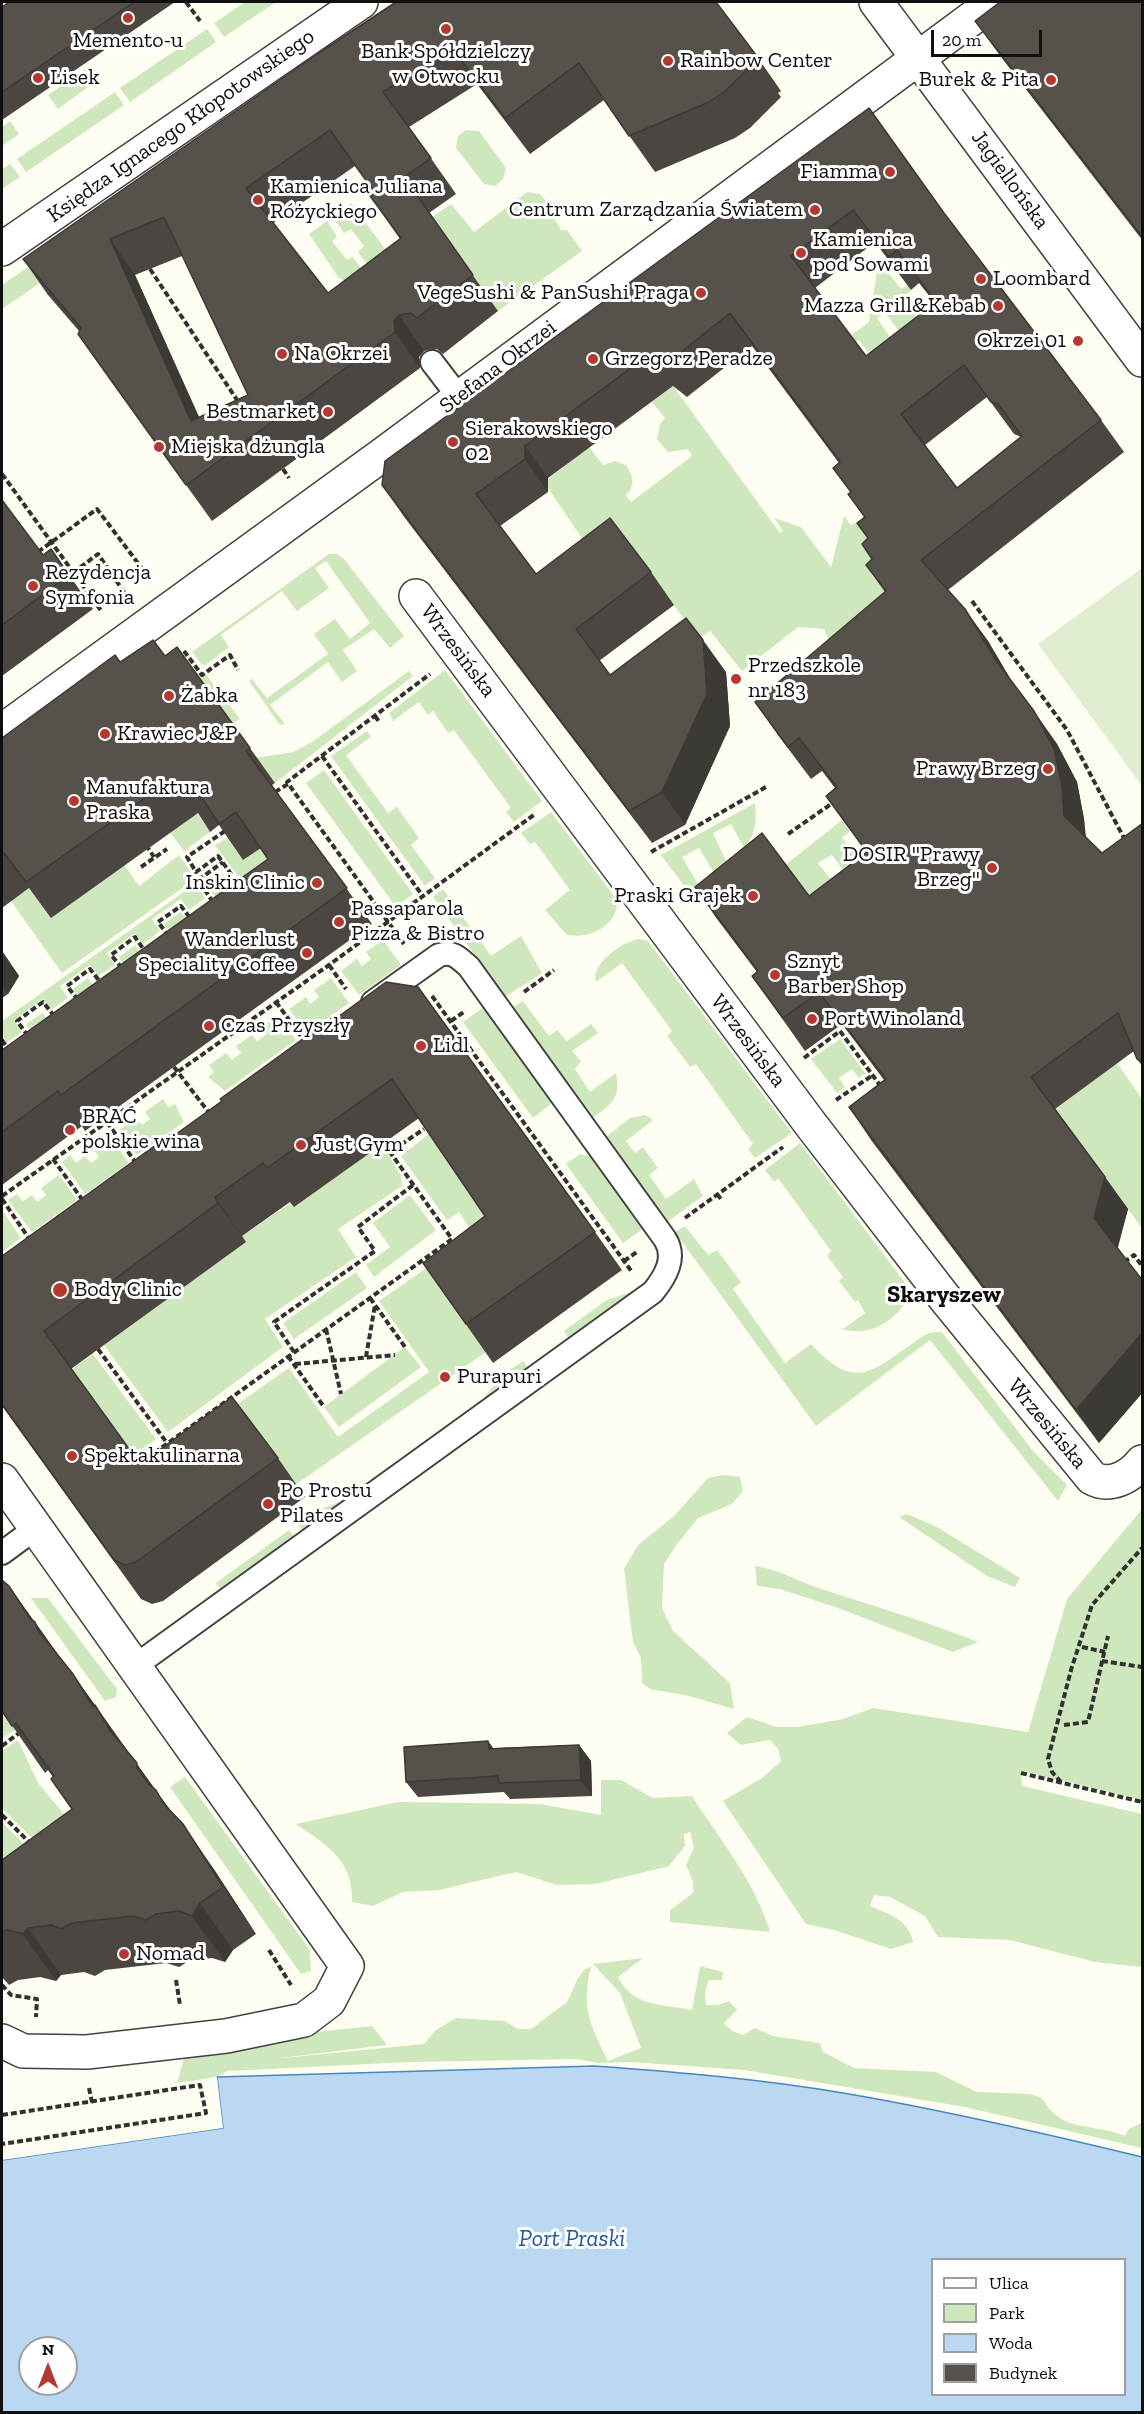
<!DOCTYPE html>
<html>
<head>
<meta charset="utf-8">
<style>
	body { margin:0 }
	#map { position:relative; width:1144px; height:2414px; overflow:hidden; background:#fefdf2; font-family:"Zilla Slab",serif }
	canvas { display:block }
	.frame { position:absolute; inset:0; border:3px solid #0f0f0f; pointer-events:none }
	.legend { position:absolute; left:931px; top:2258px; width:195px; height:138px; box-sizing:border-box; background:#fff; border:2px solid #9f9f9f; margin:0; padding:8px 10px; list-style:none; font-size:18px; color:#0f0f0f }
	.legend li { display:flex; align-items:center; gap:12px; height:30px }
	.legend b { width:30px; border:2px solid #9f9f9f }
	.north { position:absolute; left:18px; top:2336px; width:60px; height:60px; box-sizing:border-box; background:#fff; border:2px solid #9f9f9f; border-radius:50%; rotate:0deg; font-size:16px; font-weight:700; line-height:24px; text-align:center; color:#0f0f0f }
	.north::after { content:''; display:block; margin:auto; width:21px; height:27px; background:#b63730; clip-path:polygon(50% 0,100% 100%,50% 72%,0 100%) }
	.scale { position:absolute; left:931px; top:30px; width:111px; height:27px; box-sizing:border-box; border:3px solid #0f0f0f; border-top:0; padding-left:8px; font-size:18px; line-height:21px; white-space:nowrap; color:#0f0f0f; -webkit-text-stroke:4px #fff; paint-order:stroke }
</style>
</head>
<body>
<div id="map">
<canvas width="1144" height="2414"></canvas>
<div class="frame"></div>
<ul class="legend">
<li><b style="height:8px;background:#fff"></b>Ulica</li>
<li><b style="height:16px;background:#cfe7bd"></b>Park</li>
<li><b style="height:16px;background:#bad8f2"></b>Woda</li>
<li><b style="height:16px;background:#57514c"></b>Budynek</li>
</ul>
<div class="north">N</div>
<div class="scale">20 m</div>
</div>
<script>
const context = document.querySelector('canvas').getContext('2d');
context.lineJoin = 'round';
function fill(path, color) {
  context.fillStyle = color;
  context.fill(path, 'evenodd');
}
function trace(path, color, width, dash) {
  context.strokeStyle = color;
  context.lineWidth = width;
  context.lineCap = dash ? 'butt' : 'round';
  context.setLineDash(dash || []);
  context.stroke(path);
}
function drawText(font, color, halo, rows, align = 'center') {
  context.font = font + ' "Zilla Slab",serif';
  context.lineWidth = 6;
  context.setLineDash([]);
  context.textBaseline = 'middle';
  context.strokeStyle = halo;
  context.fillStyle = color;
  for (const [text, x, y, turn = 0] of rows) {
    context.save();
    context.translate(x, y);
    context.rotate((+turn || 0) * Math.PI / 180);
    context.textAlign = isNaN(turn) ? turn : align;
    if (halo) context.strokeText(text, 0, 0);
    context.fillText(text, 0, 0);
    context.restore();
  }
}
fill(new Path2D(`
	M245 2H276L224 37 214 23Z
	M207 29 216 42 130 102 120 88Z
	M90 66 99 79 58 109 48 95Z
	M115 92 124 105 26 172 17 159Z
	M10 121 19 134 2 146V127Z
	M466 130 479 131 506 168 503 179 495 186 484 184 456 148 458 136Z
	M10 164 20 177 2 189V169Z
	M527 192 540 194 557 214 555 220 561 230H567L582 251 498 311 432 217 451 204 474 232Z
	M351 203 385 249 386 257 372 271 358 252 364 246 351 229 344 233 333 217Z
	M327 221 337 237 332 241 347 260 353 257 366 276 347 282 339 278 309 234Z
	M55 248 74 260 2 309V285Z
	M884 267 901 289 908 285 911 290 903 299 920 323 903 336 885 313 877 318 894 343 873 359 859 340 854 343 849 337 869 322 877 272Z
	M673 386 780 533 783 531 774 518 801 527 831 567 844 516 851 525 869 517 895 592 830 644 824 629 798 627 742 671 710 631 699 639 633 550 583 540 544 482 589 447 603 465 615 461 626 465C633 475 636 486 626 495L631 502 692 456 688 449 668 452 657 439 660 424 665 418 652 402Z
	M329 554H337L344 559 404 636 390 648 374 629 343 650 357 671 342 682 328 662 270 705 285 724 280 725 249 681 252 679 267 698 328 654 314 634 335 619 350 639 370 623 326 561 315 568 329 588 297 611 282 591 221 635 229 647 206 665 201 664 192 652Z
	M183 655 194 672 207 676 240 719 231 724 162 671Z
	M445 670 542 801 514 822 506 812 511 808 454 730 448 733 433 711 428 715 419 702 393 721 389 713Z
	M409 671 413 676 275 783 256 758 293 752 312 742Z
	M367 731 371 737 346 755 388 813 397 807 419 838 411 845 435 878 425 886 331 756Z
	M324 770 413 894 396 907 306 783Z
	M175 781 210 832 184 851 170 832Z
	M755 803C757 821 756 835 744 848L731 824 713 833 727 863 714 873 699 848 682 857 699 886 688 891 661 855Z
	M551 812 617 900C619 925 588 941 566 934L545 910 570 890 535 842 530 844 521 833Z
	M842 820 850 831 842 838 870 874 849 878 832 855 818 863 849 903 825 920 784 866Z
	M229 837 243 860 261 848 293 894 254 898 215 845Z
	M179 855 195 879 62 973 11 901 29 888 51 917 119 857 139 886Z
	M220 871 238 897 2 1068V1051L6 1057 34 1037 26 1024 43 1013 52 1025 82 1003 73 989 88 978 97 991 127 970 119 957 135 945 143 957 172 936 164 924 181 912 189 924 219 903 205 882Z
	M195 884 205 898 189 910 181 899 152 919 160 931 143 944 135 933 107 953 115 965 98 976 90 965 60 986 68 998 51 1010 43 999 14 1020 22 1032 6 1043 2 1036V1021Z
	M443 889 491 956 521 936 542 973 505 997 433 897Z
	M639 939 648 941 792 1133 755 1158 748 1149 753 1144 696 1064 690 1067 667 1036 672 1031 622 963 596 982C591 963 622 942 639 939Z
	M383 940 401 965 359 995 341 971 357 959 362 966 371 959 366 952Z
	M331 978 349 1003 307 1033 289 1009 306 997 310 1004 319 997 314 990Z
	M523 1001 549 1036 557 1030 567 1041 591 1024 598 1033 572 1051 581 1061 575 1069 590 1092 616 1073C621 1099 612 1103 593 1118L512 1008Z
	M484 1007 553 1102 533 1118 463 1022Z
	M278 1016 296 1040 225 1091 208 1077 214 1072 209 1065 226 1053 232 1060 241 1053 236 1046 252 1035 257 1041 267 1034 262 1027Z
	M840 1039 865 1073 859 1078 852 1069 839 1078 845 1087 837 1093 811 1059Z
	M1117 1063 1142 1099V1228L1054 1110Z
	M163 1099 169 1107 175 1104 184 1122 137 1155 119 1130 136 1118 142 1125 150 1119 145 1112Z
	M645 1115 653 1120 626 1141 635 1153 643 1147 658 1168 649 1175 666 1199 694 1179 703 1196 667 1222 606 1137 630 1118Z
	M430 1133 512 1254 486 1352 295 1485 144 1469 289 1368 338 1437 429 1372 379 1301 474 1235 459 1212 447 1220 401 1156Z
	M111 1138 129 1163 85 1194 62 1162 70 1155 76 1163 85 1156 91 1163 99 1157 94 1150Z
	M381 1142 401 1176 402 1186 338 1229 356 1257 265 1319 283 1347 168 1432 104 1345 245 1242 242 1236Z
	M800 1143 909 1288C909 1309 882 1330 862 1331 856 1332 849 1330 842 1330L865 1313 858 1300 855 1302 839 1281 843 1277 827 1256 831 1251 778 1178 774 1182 765 1170Z
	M580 1154 593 1157 644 1228 623 1243 566 1164Z
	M59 1175 77 1200 32 1232 8 1200 17 1194 23 1201 32 1195 37 1202 46 1195 41 1188Z
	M410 1195 436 1230 374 1277 366 1265 390 1247 373 1223Z
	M2 1210 21 1238 2 1252Z
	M685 1226 708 1255 717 1250 741 1282 733 1289 785 1363 811 1344C854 1390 869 1374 913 1343 923 1336 929 1331 942 1332L1033 1451 1067 1485 1058 1501 930 1340 816 1426 675 1232Z
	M356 1272 367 1288 294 1339 283 1323Z
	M636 1290 638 1292 569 1339 564 1331 605 1301Z
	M405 1347 421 1367 339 1427 324 1407Z
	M93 1354 156 1439 133 1455 71 1370Z
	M523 1361 530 1369 485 1403 483 1399 502 1375Z
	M723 1475 740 1477 743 1491 732 1504 698 1518 675 1547 664 1564 662 1608 673 1631 730 1683 734 1709 689 1696 650 1689 642 1683 641 1658 633 1642 624 1569 638 1545 674 1516 708 1478Z
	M345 1500 347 1503 304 1533 298 1524 316 1511Z
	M1142 1509V1800L1021 1771 1022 1786 1142 1814V1967L1095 1962 1010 1940 938 1937 925 1916 890 1897 874 1895 870 1906C889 1914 909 1920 913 1942L891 1949 834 1930 806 1924 723 1801 762 1778 781 1761 778 1749 770 1740 741 1745 727 1733 747 1717 777 1727H798L843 1719 873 1708 1028 1732 1067 1599Z
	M907 1514 937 1527 1020 1578 1015 1587 987 1576 899 1517Z
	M289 1530 295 1538 223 1593 216 1583Z
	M755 1566C778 1569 795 1580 816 1587 870 1605 925 1621 978 1642L953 1652 838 1608 780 1589 757 1586Z
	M31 1598H48L117 1689 116 1697 105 1701Z
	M2 1709 16 1729 2 1738Z
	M18 1740 38 1783 95 1851 67 1871 2 1809V1751Z
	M185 1777 310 1950 311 1971 301 1974 170 1787Z
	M601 1780H621L653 1798 692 1796C719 1838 756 1883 770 1932L670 1922V1910L693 1893V1882L686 1865 694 1848 690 1832 684 1834 685 1846 669 1866 596 1884 557 1885 516 1872 439 1890 403 1892 373 1906 352 1902C353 1860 328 1846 296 1824L398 1802 540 1804 601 1815Z
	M2 1822 53 1873 2 1866Z
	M643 1958 618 1977C633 2007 661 2004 692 2010L700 1966 723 1972 722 1980H709L705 1992 706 2005H718L729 2001 737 2010 724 2023 732 2031 743 2035 755 2028 773 2036 820 2043 823 2052 854 2068 936 2072 977 2092 1030 2094 1042 2098C1062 2134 1092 2122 1125 2136L1129 2129 1141 2123 1142 2148 965 2107 744 2070 631 2062 598 2063 576 2059 410 2062 228 2071 217 2077 177 2083 185 2055 212 2043 372 2026 387 2045 272 2059 424 2044 436 2030 456 2018 505 2021 518 2029H531L567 2002 578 1978 585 1969 591 1967C581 2007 590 2025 608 2061L641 2048 620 1993 593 1964Z`), '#cfe7bd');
fill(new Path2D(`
	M1142 568V786L1038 644Z`), '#e0eecf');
const water = new Path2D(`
	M594 2066C677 2072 761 2079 843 2093 944 2110 1043 2133 1142 2157V2412H2V2160L223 2128 217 2077ZM932 2260H1124V2394H932ZM30 2348H66V2384H30Z`);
fill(water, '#bad8f2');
trace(water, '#4686c4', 1.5);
fill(new Path2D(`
	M214 2077H217L223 2128 2 2160V2157L220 2126Z`), '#fefdf2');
const service = new Path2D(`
	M432 362 458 396
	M2 1553 36 1528
	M135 1666 653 1292C665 1277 677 1258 665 1239L469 967C458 957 453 951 439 955L373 1002`);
const minor = new Path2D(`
	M416 596 812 1126 944 1297 1092 1478C1110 1488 1130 1477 1142 1462
	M2 1480 347 1966 329 2001 304 2020 226 2036 87 2052 23 2051 2 2041`);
const tertiary = new Path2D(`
	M876 2 1142 360
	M2 249 361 2
	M2 731 382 455 994 2`);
trace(service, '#424242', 26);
trace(minor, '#424242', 36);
trace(tertiary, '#424242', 36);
trace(new Path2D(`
	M186 2 200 21
	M150 269 239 403
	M997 286 1005 280
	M283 469 289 478
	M2 474 102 612
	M38 552 97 509 150 579
	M66 578 98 554 126 595
	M972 601 1067 730 1125 840
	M184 651 202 675 230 655 238 670
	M375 716 380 723
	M322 756 422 895
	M275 792 288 784
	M225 831 187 857 196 872 218 856 239 885
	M788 834 834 802
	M146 845 154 857
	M651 852 766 787
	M141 867 167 849
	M213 902 198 880 223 862
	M165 936 167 934 158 922 181 906 190 918
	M404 944 287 782 430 674
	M329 965 346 989
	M122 968 111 955 135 937 144 950 146 949
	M524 992 554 970
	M432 996 632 1272
	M78 1000 67 986 90 969 101 983
	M276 1002 306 1043
	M451 1021 465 1011
	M28 1036 17 1021 43 1002 55 1017
	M2 1040 8 1049
	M804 1058 840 1031 882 1088
	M174 1067 210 1114
	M836 1100 873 1075
	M107 1122 136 1163
	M53 1159 84 1202
	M717 1194 721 1199
	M2 1196 329 965 535 814
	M2 1199 30 1240
	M685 1218 783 1147
	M624 1261 637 1252
	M1124 1262 1134 1255 1142 1266
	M370 1298 405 1347
	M326 1329 341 1394
	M98 1349 167 1443
	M294 1352 274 1322 375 1251 358 1227 413 1185
	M288 1356 324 1407
	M366 1357 375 1305
	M295 1364 395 1355
	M140 1463 452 1239 390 1152 424 1129
	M1082 1647 1105 1652
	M1102 1661 1142 1667
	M1064 1725 1088 1722 1108 1636
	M2 1746 19 1733
	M1021 1773 1142 1802
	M1061 1782 1052 1772 1048 1759 1071 1670 1092 1605 1142 1548
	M2 1815 31 1844
	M269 1950 291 1985
	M176 1980 180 2005
	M2 1985 11 1995 37 1999 36 2017
	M89 2088 92 2102
	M2 2115 200 2085 206 2113 2 2144`), '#313131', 4, [6, 3]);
trace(service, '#fff', 22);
trace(minor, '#fff', 33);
trace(tertiary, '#fff', 33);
fill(new Path2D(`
	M9 2H175L2 120V7Z
	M396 2 756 55 781 91 778 93 781 97 750 128 735 138 655 172 604 100 530 154 477 84 409 127 456 194 429 213 498 311 443 354 437 349 424 351 419 357 420 368 212 521 103 370 78 334 79 331 48 295 23 259ZM355 166 375 193 370 196 400 239 328 293 273 223ZM182 256 248 395 199 417 135 275Z
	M1143 2V241L1001 57 975 21Z
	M869 108 944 213 1101 420 1124 452 948 590 988 641 1013 684 1057 744 1077 782 1084 819 1086 837 1102 853 1143 823V1067L1137 1059 1134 1051 1055 1109 1128 1209 1117 1248 1143 1281V1392L1099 1443 871 1140 849 1107 884 1080 842 1024 805 1051 752 976 757 972 717 919 695 887 809 896 866 852 826 796 835 788 822 771 811 779 778 735 755 702 885 592 866 565 872 559 868 538 857 523 864 517 848 494 851 492 833 468 839 463 752 346 687 397 673 386 548 478V492L500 526 536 574 651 572 674 605 599 661 610 675 726 672 730 726 685 825 652 843 405 518 382 485ZM875 242 911 290 919 283 935 303 866 356 815 288ZM987 397 1014 434 1021 437 957 488 925 445Z
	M2 500 43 555 51 549 93 609 2 676Z
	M165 656 250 748 275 783 272 785 372 924 85 1131 82 1126 2 1185V1050L268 859 261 848 243 860 219 825 210 832 198 813 51 918 29 888 2 908V738L120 662Z
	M2 951 19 976 8 994 2 998Z
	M335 1019 595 1232 622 1270 493 1363 423 1263 485 1216 419 1118 294 1207 290 1202 242 1236 246 1242 71 1369 140 1464 278 1458 305 1497 163 1601 152 1604 141 1599 2 1406V1256L172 1137Z
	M9 1586 127 1751 215 1871 256 1934 233 1950 225 1962 212 1958 189 1961 179 1967 166 1963 105 1970 95 1976 84 1972 61 1975 56 1981 40 1977 18 1980 9 1985 2 1977V1860L72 1809 53 1777 48 1770 45 1773 2 1711Z
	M488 1741 493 1748 579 1745 591 1761 592 1796 510 1799 504 1792 418 1797 406 1782Z`), '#4b4641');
fill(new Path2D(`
	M110 239 135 275 217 457 191 421Z
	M399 315 424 351 419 357 420 368 395 332 394 321Z
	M525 446 548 478V492L525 459Z
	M965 609 988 641 1020 695 997 662Z
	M703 640 726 672 730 726 685 825 662 792Z
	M1034 711 1057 744 1077 782 1084 819 1086 848 1064 816Z
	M2 951 19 976 8 994 2 985Z
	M1105 1177 1128 1209 1117 1251 1094 1218Z
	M215 1197 242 1236 246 1242 218 1203Z
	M1143 1332V1392L1099 1443 1076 1410Z
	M9 1586 35 1623V1622L68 1669 30 1619Z
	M73 1674 189 1837 195 1850 93 1707Z
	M488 1741 499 1757 489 1749Z
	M579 1745 591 1761 592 1796 581 1780Z
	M183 1824 215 1871 256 1934 223 1887Z
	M200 1903 233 1950 225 1962 192 1916Z
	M28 1928 61 1975 56 1981 23 1934Z`), '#3d3935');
const building = new Path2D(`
	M9 2H134L2 92V7Z
	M396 2H716L756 55 753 57 756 61 724 92 709 102 629 136 579 63 505 118 452 48 383 92 431 158 404 177 473 275 417 318 411 313 399 315 394 321 395 332 186 485 78 334 81 328 23 259 316 55ZM330 130 375 193 370 196 401 238 328 293 246 188ZM164 217 248 395 191 421 110 239Z
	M1000 2H1143V238L975 21Z
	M869 108 944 213 1101 420 921 560 965 609 997 662 1034 711 1054 749 1062 786 1064 816 1102 853 1143 823V1063L1137 1059 1118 1013 1031 1077 1105 1177 1094 1218 1143 1281V1332L1076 1410 849 1107 886 1079 819 992 783 1018 752 976 758 971 695 887 762 833 809 896 867 852 826 796 837 787 799 738 788 747 755 702 886 591 866 565 872 559 862 544 868 538 857 523 865 517 848 494 851 492 833 468 840 462 730 313 665 365 650 354 525 446V459L476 494 536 574 610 518 651 572 576 629 610 675 686 618 703 640 707 694 662 792 629 811 382 485 385 461ZM853 210 889 257 897 250 936 302 866 356 791 256ZM964 365 991 402 998 404 1022 436 957 488 901 414Z
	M2 500 43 555 51 549 69 575 2 625Z
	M153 640 165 656 177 647 250 748 246 751 347 888 61 1095 58 1091 2 1132V1050L268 859 236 812 219 824 196 789 186 796 173 778 26 882 4 853 2 855V738L115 655 120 662Z
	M386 982 418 987 595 1232 466 1324 423 1263 485 1216 392 1079 267 1168 263 1163 215 1197 218 1203 44 1331 140 1464 232 1397 278 1458 136 1562 125 1565 114 1560 2 1404V1256L171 1134 172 1137 222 1101 220 1099 333 1017 335 1019Z
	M2 1580 9 1586 30 1619 35 1622 37 1629 73 1674 93 1707 95 1705 111 1732 137 1763V1768L149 1784 156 1790 163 1803 183 1824 223 1887 200 1903 192 1916 179 1911 156 1914 146 1920 133 1916 72 1923 62 1929 51 1925 28 1928 23 1934 8 1930 2 1931V1860L72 1809 51 1779 54 1776 16 1723 12 1726 2 1711Z
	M488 1741 489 1749 579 1745 581 1780 499 1783 498 1776 406 1782 404 1747Z`);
fill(building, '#57514c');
trace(building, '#3d3935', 1.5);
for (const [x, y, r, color] of [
	[128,18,6,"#b63730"],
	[446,29,6,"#b63730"],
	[668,61,6,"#b63730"],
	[38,78,6,"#b63730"],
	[1051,80,6,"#b63730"],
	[890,172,6,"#b63730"],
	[258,200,6,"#b63730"],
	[815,210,6,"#b63730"],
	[801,253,6,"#b63730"],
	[981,279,6,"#b63730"],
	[701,293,6,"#b63730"],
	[998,306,6,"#b63730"],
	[1078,341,6,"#b63730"],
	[282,354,6,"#b63730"],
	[593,359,6,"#b63730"],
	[328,412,6,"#b63730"],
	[453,442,6,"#b63730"],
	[159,447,6,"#b63730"],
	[33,586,6,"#b63730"],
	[736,679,6,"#b63730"],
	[169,696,6,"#b63730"],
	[105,734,6,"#b63730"],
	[1048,769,6,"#b63730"],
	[74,801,6,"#b63730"],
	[992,868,6,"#b63730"],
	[317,883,6,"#b63730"],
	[753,896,6,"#b63730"],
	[339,922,6,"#b63730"],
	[307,953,6,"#b63730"],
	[775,975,6,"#b63730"],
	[812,1019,6,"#b63730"],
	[209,1026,6,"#b63730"],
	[421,1046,6,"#b63730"],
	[70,1130,6,"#b63730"],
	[301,1145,6,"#b63730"],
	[60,1290,8,"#b63730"],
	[445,1377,6,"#b63730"],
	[72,1456,6,"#b63730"],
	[268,1504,6,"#b63730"],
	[124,1954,6,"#b63730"]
]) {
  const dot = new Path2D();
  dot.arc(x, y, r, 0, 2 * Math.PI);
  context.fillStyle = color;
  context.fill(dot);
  trace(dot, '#fff', 2);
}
drawText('22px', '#0f0f0f', '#fff', [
	["Memento-u",128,41,"center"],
	["Bank Spółdzielczy",446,52,"center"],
	["w Otwocku",446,77,"center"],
	["Rainbow Center",680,61],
	["Lisek",50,78],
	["Burek & Pita",1039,80,"right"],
	["Fiamma",878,172,"right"],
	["Kamienica Juliana",270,187],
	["Różyckiego",270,212],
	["Centrum Zarządzania Światem",803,210,"right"],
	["Kamienica",813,240],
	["pod Sowami",813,265],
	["Loombard",993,279],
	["VegeSushi & PanSushi Praga",689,293,"right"],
	["Mazza Grill&Kebab",986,306,"right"],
	["Okrzei 01",1066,341,"right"],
	["Na Okrzei",294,354],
	["Grzegorz Peradze",605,359],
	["Bestmarket",316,412,"right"],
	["Sierakowskiego",465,429],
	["02",465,454],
	["Miejska dżungla",171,447],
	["Rezydencja",45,573],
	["Symfonia",45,598],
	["Przedszkole",748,666],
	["nr 183",748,691],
	["Żabka",181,696],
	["Krawiec J&P",117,734],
	["Prawy Brzeg",1036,769,"right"],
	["Manufaktura",86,788],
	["Praska",86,813],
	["DOSIR \"Prawy",980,855,"right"],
	["Brzeg\"",980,880,"right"],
	["Inskin Clinic",305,883,"right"],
	["Praski Grajek",741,896,"right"],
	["Passaparola",351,909],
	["Pizza & Bistro",351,934],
	["Wanderlust",295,940,"right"],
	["Speciality Coffee",295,965,"right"],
	["Sznyt",787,962],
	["Barber Shop",787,987],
	["Port Winoland",824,1019],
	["Czas Przyszły",221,1026],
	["Lidl",433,1046],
	["BRAĆ",82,1117],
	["polskie wina",82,1142],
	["Just Gym",313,1145],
	["Body Clinic",74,1290],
	["Purapuri",457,1377],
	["Spektakulinarna",84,1456],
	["Po Prostu",280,1491],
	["Pilates",280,1516],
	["Nomad",136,1954]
], 'left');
drawText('22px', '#0f0f0f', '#fff', [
	["Księdza Ignacego Kłopotowskiego",181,126,-35],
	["Jagiellońska",1010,180,54],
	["Stefana Okrzei",498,367,-37],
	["Wrzesińska",458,651,53],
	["Wrzesińska",748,1041,53],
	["Wrzesińska",1047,1424,50]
]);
drawText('bold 24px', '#0f0f0f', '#fff', [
	["Skaryszew",944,1295]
]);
drawText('italic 24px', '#215999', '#fff', [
	["Port Praski",572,2239]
]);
</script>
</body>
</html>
